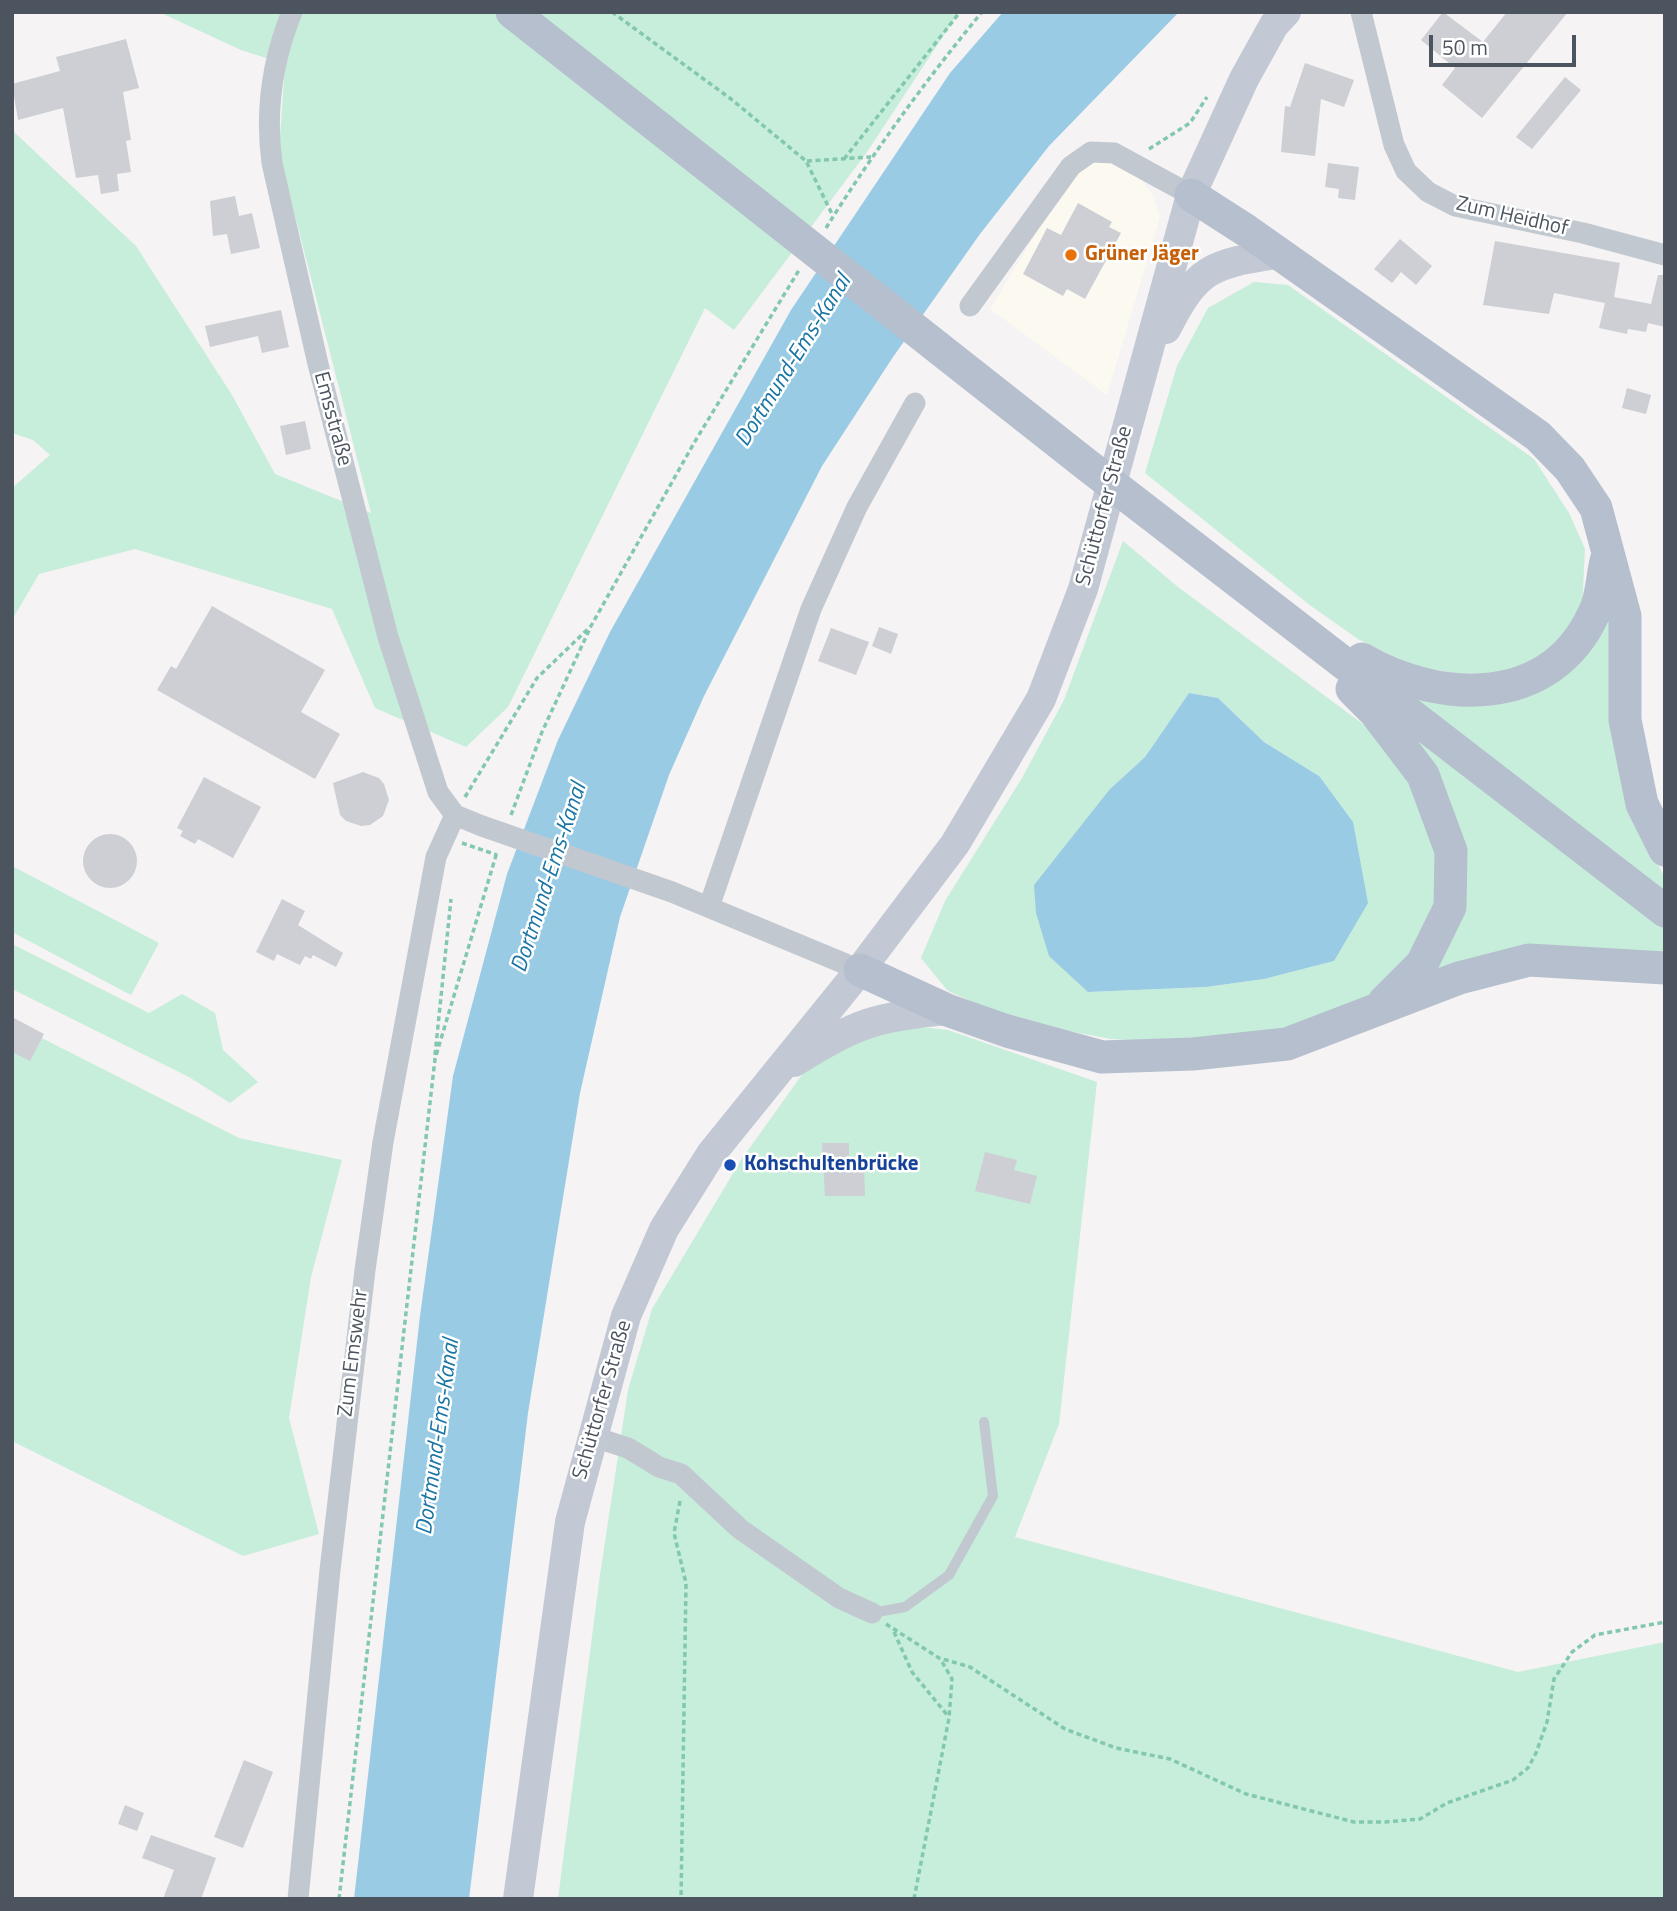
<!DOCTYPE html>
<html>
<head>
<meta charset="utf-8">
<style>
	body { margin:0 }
	#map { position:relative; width:1677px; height:1911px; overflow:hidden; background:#f5f3f3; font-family:"Titillium Web",sans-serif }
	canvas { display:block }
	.frame { position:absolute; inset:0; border:14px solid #4c545f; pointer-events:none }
	.scale { position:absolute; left:1429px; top:35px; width:147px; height:32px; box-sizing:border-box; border:4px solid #4c545f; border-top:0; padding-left:9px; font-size:21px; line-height:24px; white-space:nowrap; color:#4c545f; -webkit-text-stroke:5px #fff; paint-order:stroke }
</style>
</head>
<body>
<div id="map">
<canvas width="1677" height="1911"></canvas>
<div class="frame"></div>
<div class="scale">50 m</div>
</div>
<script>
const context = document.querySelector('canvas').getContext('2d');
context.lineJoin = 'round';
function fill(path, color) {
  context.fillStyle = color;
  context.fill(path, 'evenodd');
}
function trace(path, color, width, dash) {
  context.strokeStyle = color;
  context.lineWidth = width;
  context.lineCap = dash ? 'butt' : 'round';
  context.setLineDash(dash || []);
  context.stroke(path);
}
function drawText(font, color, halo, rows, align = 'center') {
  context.font = font + ' "Titillium Web",sans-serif';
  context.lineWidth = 5;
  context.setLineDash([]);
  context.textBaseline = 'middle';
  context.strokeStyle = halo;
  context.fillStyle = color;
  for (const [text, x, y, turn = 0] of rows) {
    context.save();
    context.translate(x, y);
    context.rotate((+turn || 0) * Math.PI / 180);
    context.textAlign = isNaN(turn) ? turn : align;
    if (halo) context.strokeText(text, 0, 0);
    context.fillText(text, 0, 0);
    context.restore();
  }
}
fill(new Path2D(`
	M1106 158 1130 166 1153 195 1160 217 1107 395 990 309 1070 178 1086 162Z`), '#fcfaf0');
fill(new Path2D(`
	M159 12H959L867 152 734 330 705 308 508 707 466 747 375 708 332 609 135 549 39 574 12 620V488L50 455 33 440 12 433V126L15 133 136 246 232 395 275 474 371 513 279 153 285 64 241 50Z
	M1254 282 1288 285 1534 459 1569 513 1585 549 1582 609 1551 651 1515 669 1472 676 1413 666 1358 639 1311 606 1145 473 1177 366 1208 308Z
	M1123 541 1178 587 1367 727 1409 776 1439 848 1440 901 1419 950 1371 997 1291 1027 1194 1043 1111 1039 1020 1022 948 991 921 958 945 901 1022 778 1064 700ZM1189 693 1218 698 1264 742 1319 776 1334 961 1264 979 1206 987 1088 992 1110 789 1145 757Z
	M1610 604 1626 804 1665 878V893L1396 690 1461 704 1506 703 1581 661 1599 635Z
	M1376 711 1665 911V967L1459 977 1423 964 1451 850Z
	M12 866 159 943 131 995 12 932Z
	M12 944 149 1013 182 994 215 1013 223 1050 258 1082 230 1103 189 1077 12 989Z
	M12 1023 239 1138 342 1160 311 1277 289 1418 319 1534 243 1556 12 1441Z
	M921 1027 948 1030 1097 1082 1059 1424 1015 1537 1518 1672 1665 1642V1899H558L600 1575 628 1390 652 1309 741 1160 814 1058 857 1036Z`), '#c7eddb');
fill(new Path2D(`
	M1003 12H1179L1049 146 980 234 893 357 822 466 704 696 669 775 620 917 580 1093 528 1413 469 1899H354L420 1316 453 1076 507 874 558 740 610 632 791 310 950 73Z
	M1189 693 1218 698 1264 742 1319 776 1353 822 1368 903 1334 961 1264 979 1206 987 1088 992 1049 956 1036 913 1034 885 1110 789 1145 757Z`), '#99cbe5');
fill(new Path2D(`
	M1443 12 1483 42 1507 12H1568L1482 118 1442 85 1455 68 1421 40Z
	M126 39 139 88 123 92 131 140 126 141 131 172 117 174 119 191 101 194 98 175 76 178 63 108 18 120 12 84 60 71 56 57Z
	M1305 63 1354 80 1344 107 1321 99 1315 156 1281 152 1285 106 1290 107Z
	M1565 77 1581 90 1532 149 1516 137Z
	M1328 163 1359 167 1355 200 1338 198 1339 189 1325 187Z
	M235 196 239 216 252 213 260 248 231 254 227 234 213 236 210 201Z
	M1078 203 1112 222 1109 227 1121 233 1085 299 1067 289 1063 296 1023 274 1047 228 1061 235Z
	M1400 239 1432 266 1416 285 1401 272 1392 283 1374 269Z
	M1495 241 1620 263 1614 297 1651 304 1658 275H1665V327L1648 323 1646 332 1628 329 1627 334 1599 328 1605 303 1554 293 1549 314 1483 305Z
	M281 310 289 347 262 353 258 336 210 347 205 326Z
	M1627 388 1651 395 1646 414 1622 408Z
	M305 421 311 449 286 455 280 426Z
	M212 606 325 670 301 712 340 734 315 779 157 690 171 666 176 669Z
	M879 627 898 634 891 654 872 646Z
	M831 628 869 642 856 675 818 661Z
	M363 772 379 778 384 784 389 800 383 816 370 825 361 826 346 821 340 815 333 783Z
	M204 777 261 807 233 858 198 839 195 844 180 836 183 831 177 828Z
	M83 861a27 27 0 1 1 54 0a27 27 0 1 1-54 0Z
	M282 899 305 911 298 925 343 953 336 967 313 955 311 959 305 956 300 965 277 954 274 961 256 952Z
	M12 1017 44 1034 30 1061 12 1052Z
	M822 1143H849V1166H864L865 1196H825Z
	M985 1152 1017 1160 1014 1170 1037 1176 1030 1204 975 1191Z
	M244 1760 273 1772 243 1848 214 1837Z
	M125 1805 144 1813 137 1831 118 1824Z
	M151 1835 216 1858 201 1899H163L174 1870 142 1858Z`), '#cdcfd5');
trace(new Path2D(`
	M612 12 731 99 806 161 833 216
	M1149 149 1190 123 1207 97
	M844 159 960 12
	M807 161 871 157
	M826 228C873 153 925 81 982 12
	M465 797 537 678 591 626 694 443 799 270
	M511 815 542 732 591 626
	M462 843 497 855
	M435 1055 451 899
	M680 1501 674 1533 686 1583 681 1899
	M886 1624 939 1658 970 1667 1065 1729 1116 1748 1170 1759 1246 1794 1354 1822H1385L1420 1819 1447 1803 1513 1780 1528 1768 1536 1753 1547 1722 1554 1679 1572 1652 1595 1635 1665 1622
	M894 1632 912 1672 948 1716
	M339 1899 435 1059 497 852
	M914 1899 949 1718 952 1679 941 1660`), '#82c8af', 3.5, [5, 3.5]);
trace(new Path2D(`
	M872 1613 905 1607 949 1575 993 1496 984 1422`), '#c2c8d0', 10);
trace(new Path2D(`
	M292 12C272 61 265 111 272 163L318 364 388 637 438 792 455 815 482 826 672 892 860 970
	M1361 12 1394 145 1406 171 1428 192 1455 206 1583 233 1665 255
	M970 306 1071 166 1091 152 1114 153 1191 195
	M709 907 811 609 857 507 915 403
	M591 1436 628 1448 659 1467 681 1474 740 1529 839 1598 872 1613
	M298 1899 330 1570 365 1270 383 1142 436 857 455 815`), '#c2c8d0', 21);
trace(new Path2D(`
	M1166 329C1197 268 1211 264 1277 254
	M794 1062C854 1024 877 1016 947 1010
	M518 1899 570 1522 626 1316 664 1229 711 1154 860 970 955 844 1041 699 1083 589 1191 195 1244 79 1274 25 1286 12`), '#c3c9d4', 30);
trace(new Path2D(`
	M512 12 1087 465 1665 911
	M1191 195 1247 231 1538 436 1570 469 1596 508 1625 616V720L1642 804 1665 850
	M1362 659C1441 705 1551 708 1594 613 1602 598 1602 577 1606 561
	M1352 689 1375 712 1423 775 1451 851 1450 907 1422 964 1384 1002
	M860 970 947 1010 1007 1031 1102 1057 1193 1054 1287 1044 1459 978 1529 960 1665 968`), '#b6bfce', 33);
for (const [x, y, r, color] of [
	[1071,255,7,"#e8710a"],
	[730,1165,7,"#1a4fb4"]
]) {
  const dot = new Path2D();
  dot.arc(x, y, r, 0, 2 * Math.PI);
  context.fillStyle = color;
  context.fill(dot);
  trace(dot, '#fff', 2.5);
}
drawText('21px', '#4c545f', '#fff', [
	["Zum Heidhof",1512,217,13],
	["Emsstraße",332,419,75],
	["Schüttorfer Straße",1105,506,-75],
	["Zum Emswehr",354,1353,-83],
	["Schüttorfer Straße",603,1400,-74]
]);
drawText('bold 21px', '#c56008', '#fff', [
	["Grüner Jäger",1085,255]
], 'left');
drawText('bold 21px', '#164399', '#fff', [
	["Kohschultenbrücke",744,1165]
], 'left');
drawText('italic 23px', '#1a75a4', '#fff', [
	["Dortmund-Ems-Kanal",794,361,-58],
	["Dortmund-Ems-Kanal",550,878,-72],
	["Dortmund-Ems-Kanal",439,1437,-82]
]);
</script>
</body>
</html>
